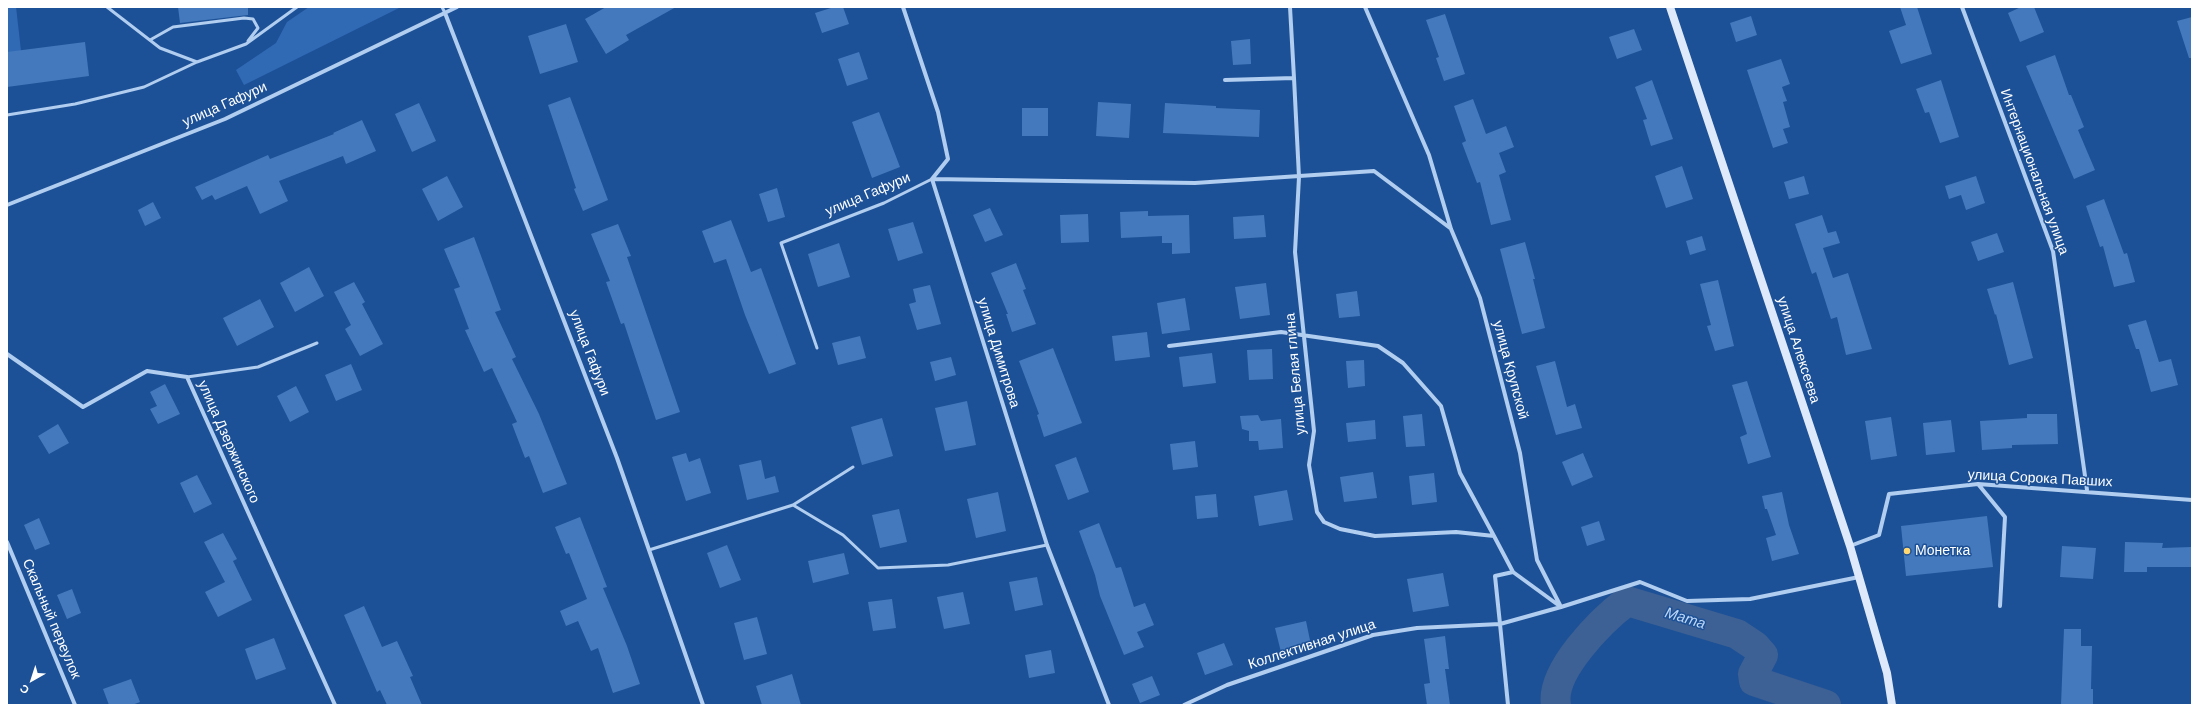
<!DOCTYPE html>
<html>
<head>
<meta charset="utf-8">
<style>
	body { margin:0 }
	#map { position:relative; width:2199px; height:712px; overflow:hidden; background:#1d5197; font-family:"DM Sans",sans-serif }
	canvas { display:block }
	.frame { position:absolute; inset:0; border:8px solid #fff; pointer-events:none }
	.north { position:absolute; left:12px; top:660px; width:40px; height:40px; -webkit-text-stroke:3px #1d5197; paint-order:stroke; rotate:219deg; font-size:11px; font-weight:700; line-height:16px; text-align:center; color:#fff }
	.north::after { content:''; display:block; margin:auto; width:14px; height:18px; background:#fff; clip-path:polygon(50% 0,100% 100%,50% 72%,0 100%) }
</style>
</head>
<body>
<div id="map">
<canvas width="2199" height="712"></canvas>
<div class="frame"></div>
<div class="north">С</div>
</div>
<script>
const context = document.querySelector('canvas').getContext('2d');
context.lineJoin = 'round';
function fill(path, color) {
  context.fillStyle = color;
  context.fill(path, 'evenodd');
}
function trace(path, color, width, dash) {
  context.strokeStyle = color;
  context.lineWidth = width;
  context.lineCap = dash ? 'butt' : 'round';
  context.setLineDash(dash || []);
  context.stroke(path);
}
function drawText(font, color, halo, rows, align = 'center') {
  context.font = font + ' "DM Sans",sans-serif';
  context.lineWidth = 3;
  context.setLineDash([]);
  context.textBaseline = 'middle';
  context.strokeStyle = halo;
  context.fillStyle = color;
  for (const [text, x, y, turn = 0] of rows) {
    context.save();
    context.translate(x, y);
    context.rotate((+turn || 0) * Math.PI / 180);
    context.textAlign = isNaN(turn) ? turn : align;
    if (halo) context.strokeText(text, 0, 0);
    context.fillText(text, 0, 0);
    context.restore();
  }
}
fill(new Path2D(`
	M7 7H16L21 51 7 53Z
	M309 7H401L244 85 236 70 276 43 287 22Z`), '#316ab4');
trace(new Path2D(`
	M1556 705C1550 671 1602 620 1627 601L1737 634 1755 646 1763 655 1753 674 1754 681 1826 705`), '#3d6194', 30);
fill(new Path2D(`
	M178 7H248V15L180 23Z
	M606 7H676L626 35 629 40 606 54 585 19Z
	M834 7H843L849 24 822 33 815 13Z
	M1900 7H1917L1932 54 1901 64 1889 31 1906 25Z
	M2021 7H2034L2044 32 2020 42 2008 13Z
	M1445 14 1465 74 1444 81 1436 58 1439 57 1426 20Z
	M1751 16 1757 35 1736 42 1730 23Z
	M2192 17V58H2189L2177 21Z
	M566 24 578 62 540 74 528 36Z
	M1634 29 1642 50 1617 59 1609 37Z
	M1250 39 1251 64 1233 65 1231 41Z
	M85 42 89 76 7 87V52Z
	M859 52 868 79 847 86 838 59Z
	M2055 55 2069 95H2071L2084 127 2078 130 2095 170 2074 179 2026 66Z
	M1781 59 1790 84 1782 87 1787 101 1783 102 1790 127 1783 129 1788 143 1773 148 1747 70Z
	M1652 80 1673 139 1651 146 1643 120 1647 119 1635 87Z
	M1941 80 1959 137 1940 143 1929 112 1925 113 1916 89Z
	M570 97 608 200 583 211 574 189 576 188 548 105Z
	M1473 99 1486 134 1506 126 1514 147 1499 153 1506 172 1499 175 1511 220 1491 225 1480 182 1477 183 1462 143 1466 141 1454 106Z
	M1098 102 1131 104 1129 138 1096 136Z
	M419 103 436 141 412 152 395 114Z
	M1165 103 1216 106V108L1260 110 1259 137 1163 133Z
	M1022 108H1048V136H1022Z
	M879 112 900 167 872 178 852 122Z
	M362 120 376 151 346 164 343 156 279 181 288 201 260 214 247 186 215 200 212 195 202 200 195 187 268 155 270 159 334 134 333 133Z
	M1682 166 1693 199 1666 208 1655 176Z
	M447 176 463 207 438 221 422 189Z
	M1804 176 1809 194 1789 199 1784 182Z
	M1976 176 1985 203 1966 210 1961 195 1949 199 1945 186Z
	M777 188 785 217 768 222 759 194Z
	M2104 199 2124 254 2127 253 2135 282 2114 287 2103 246 2100 247 2086 206Z
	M153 202 161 218 145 226 138 210Z
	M990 208 1003 235 985 242 973 215Z
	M1148 211V216L1189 215 1190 253 1172 254V243H1162V236L1121 238 1120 212Z
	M1088 214 1089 242 1061 243 1060 215Z
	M1264 215 1266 237 1234 239 1233 217Z
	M1822 215 1828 233 1836 231 1840 243 1823 248 1833 278 1848 273 1872 349 1846 355 1837 317 1831 319 1816 272 1812 274 1795 224Z
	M731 220 751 272 761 268 796 364 769 374 745 315 726 259 714 263 702 231Z
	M913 222 923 253 898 261 888 229Z
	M618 224 631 256 627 257 680 412 656 420 624 323 621 324 606 282 610 281 591 234Z
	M1997 233 2004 252 1978 261 1971 242Z
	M1702 236 1706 250 1690 255 1686 241Z
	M474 237 501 310 495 312 516 357 512 359 539 414 567 484 543 493 529 456 525 458 512 424 517 422 492 368 484 372 465 330 469 329 454 289 460 287 444 249Z
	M1525 242 1535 279H1533L1545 328 1522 334 1500 249Z
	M839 243 850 277 818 287 808 254Z
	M1016 263 1026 289 1023 290 1036 324 1012 332 1006 314H1008L991 273Z
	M309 267 324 296 295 312 280 283Z
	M1718 280 1734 346 1715 351 1707 326 1711 325 1700 284Z
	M354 282 365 302 362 304 383 344 360 356 345 329 351 325 334 292Z
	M2013 282 2033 358 2009 365 1996 314 1995 315 1987 289Z
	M1266 283 1270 315 1240 319 1235 287Z
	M930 285 941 324 917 330 909 304 916 302 913 289Z
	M1357 291 1360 316 1339 318 1336 294Z
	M1185 298 1190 330 1162 334 1157 303Z
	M260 299 274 327 237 346 223 318Z
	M2146 320 2159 362 2171 359 2178 385 2151 392 2139 349H2136L2128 325Z
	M1147 332 1150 357 1115 361 1112 336Z
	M860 336 866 358 838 365 832 343Z
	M1053 348 1082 423 1044 437 1037 415 1039 414 1019 361Z
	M1272 349 1273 379 1249 380 1247 350Z
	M1212 353 1216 383 1183 387 1179 357Z
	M951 357 956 375 935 381 930 362Z
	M1364 360 1365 386 1348 388 1346 361Z
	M1555 361 1567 407 1575 404 1582 428 1556 435 1536 366Z
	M351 364 362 390 336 401 325 375Z
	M1747 381 1771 457 1748 464 1740 437 1747 434 1732 385Z
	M165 384 180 414 158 424 150 409 157 406 150 392Z
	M296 386 309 412 290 422 277 396Z
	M967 401 976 445 945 451 935 408Z
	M1422 414 1425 446 1406 447 1403 416Z
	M2027 414H2057L2058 444 2012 445V448L1982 450 1980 421 2027 418Z
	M1258 415 1261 421 1281 419 1283 448 1259 450 1258 441H1249V431L1242 429 1240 416Z
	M1891 417 1897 456 1871 460 1865 421Z
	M882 418 893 456 862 465 851 427Z
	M1375 420 1376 439 1348 442 1346 423Z
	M1951 420 1955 452 1926 455 1923 423Z
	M58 424 69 443 49 454 38 436Z
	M1195 441 1198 467 1173 470 1170 444Z
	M686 453 689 462 700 458 711 493 686 501 672 457Z
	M1583 453 1593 477 1572 486 1562 462Z
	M1076 457 1089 492 1068 500 1055 465Z
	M761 460 765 479 775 476 779 492 747 500 739 465Z
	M1373 472 1377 498 1344 502 1340 477Z
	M1434 473 1437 502 1412 505 1409 476Z
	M197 475 212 504 194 513 180 483Z
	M1287 490 1293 520 1259 526 1254 496Z
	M998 492 1006 531 976 538 967 499Z
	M1782 492 1789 525 1799 554 1772 561 1766 538 1776 535 1767 509H1765L1762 496Z
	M1216 494 1218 517 1197 519 1195 496Z
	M899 509 907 542 880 548 872 515Z
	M1987 516 1993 567 1906 576 1901 526Z
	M580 517 607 587 603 588 627 646 640 684 613 693 598 648 591 651 578 621 566 626 560 611 587 599 569 553 566 554 555 527Z
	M39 518 50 544 35 550 24 525Z
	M1599 521 1605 540 1587 546 1581 527Z
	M1099 523 1116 568 1121 567 1134 607 1145 603 1154 625 1137 632 1144 647 1124 655 1100 596 1095 575 1079 531Z
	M223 533 237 559 233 561 252 600 218 617 205 592 225 582 204 542Z
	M2125 542 2163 543 2162 548 2192 547V567H2147V572H2124Z
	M727 545 741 580 720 588 707 553Z
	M2062 546 2096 548 2093 579 2060 577Z
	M844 553 849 574 813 583 808 561Z
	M1443 573 1449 606 1413 612 1407 579Z
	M1037 577 1043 605 1015 611 1009 582Z
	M72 589 81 613 67 619 57 595Z
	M963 592 970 624 944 629 937 597Z
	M892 599 896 628 873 631 868 602Z
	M364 606 382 647 397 641 413 676 410 677 422 705H387L380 690 377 692 344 615Z
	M757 617 767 654 744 660 734 623Z
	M1306 621 1311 645 1281 652 1275 628Z
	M2064 629H2081V646H2092L2091 689H2093V705H2061Z
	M1445 636 1449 669H1445L1450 705H1427L1424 684 1430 683 1424 639Z
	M274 638 286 669 256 680 245 649Z
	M1224 643 1233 665 1205 675 1197 653Z
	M1051 650 1055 673 1029 678 1025 655Z
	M792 674 801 705H762L756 686Z
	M1152 676 1160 695 1140 703 1132 684Z
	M131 679 140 702 132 705H109L103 689Z`), '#4579bd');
trace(new Path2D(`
	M107 7 160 48 197 62 246 44 297 7
	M442 7 445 13
	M150 40 173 27 244 18 253 19 258 28 248 41
	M7 115 75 104 144 87 197 62
	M817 348 781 243 884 203 932 179
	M187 377 258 367 317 343
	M793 505 853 467
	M649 550 793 505 843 535 878 568 948 565 1047 545`), '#b1cdef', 3);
trace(new Path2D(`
	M903 7 938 112 948 159 932 179 1047 545 1109 705
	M1290 7 1294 78
	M1365 7 1429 155 1451 229 1480 298 1520 453 1537 560 1561 607 1500 624 1508 705
	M1962 7 2053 251 2087 490
	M445 13 617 458 703 705
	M1225 80 1294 78 1299 177 1295 252 1314 431 1309 465 1317 512 1324 522 1340 529 1375 536 1456 532 1494 536 1513 572
	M932 179 1195 183 1374 171 1450 228
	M7 205 225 119 457 7
	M1169 346 1281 332 1378 346 1403 363 1441 406 1460 473 1494 536
	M7 354 83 407 147 371 187 377 335 705
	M1978 484 2005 517 2000 606
	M7 542 75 705
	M1850 546 1879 535 1889 494 1978 484 2192 500
	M1184 705 1227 685 1373 635 1417 628 1500 624 1495 576 1513 572 1561 607 1640 582 1687 601 1750 599 1859 577`), '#b1cdef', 4);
trace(new Path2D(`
	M1670 7 1850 546 1887 673 1892 705`), '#deeafb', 8);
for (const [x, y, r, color] of [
	[1907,551,4,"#ffd770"]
]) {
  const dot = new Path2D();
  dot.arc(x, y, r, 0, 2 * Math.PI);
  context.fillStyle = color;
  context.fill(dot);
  trace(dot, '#1d5197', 1.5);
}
drawText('14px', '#fff', '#1d5197', [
	["улица Гафури",225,105,-24],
	["Интернациональная улица",2034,172,70],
	["улица Гафури",868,195,-23],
	["улица Алексеева",1798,350,72],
	["улица Гафури",589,353,69],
	["улица Димитрова",998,353,73],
	["улица Крупской",1510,370,75],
	["улица Белая глина",1296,374,-95],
	["улица Дзержинского",228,442,66],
	["улица Сорока Павших",2040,479,3],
	["Скальный переулок",51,619,67],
	["Коллективная улица",1312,645,-18]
]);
drawText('14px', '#fff', '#1d5197', [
	["Монетка",1915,551]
], 'left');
drawText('italic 15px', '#bdd7f6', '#1d5197', [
	["Мата",1685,619,17]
]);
</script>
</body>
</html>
